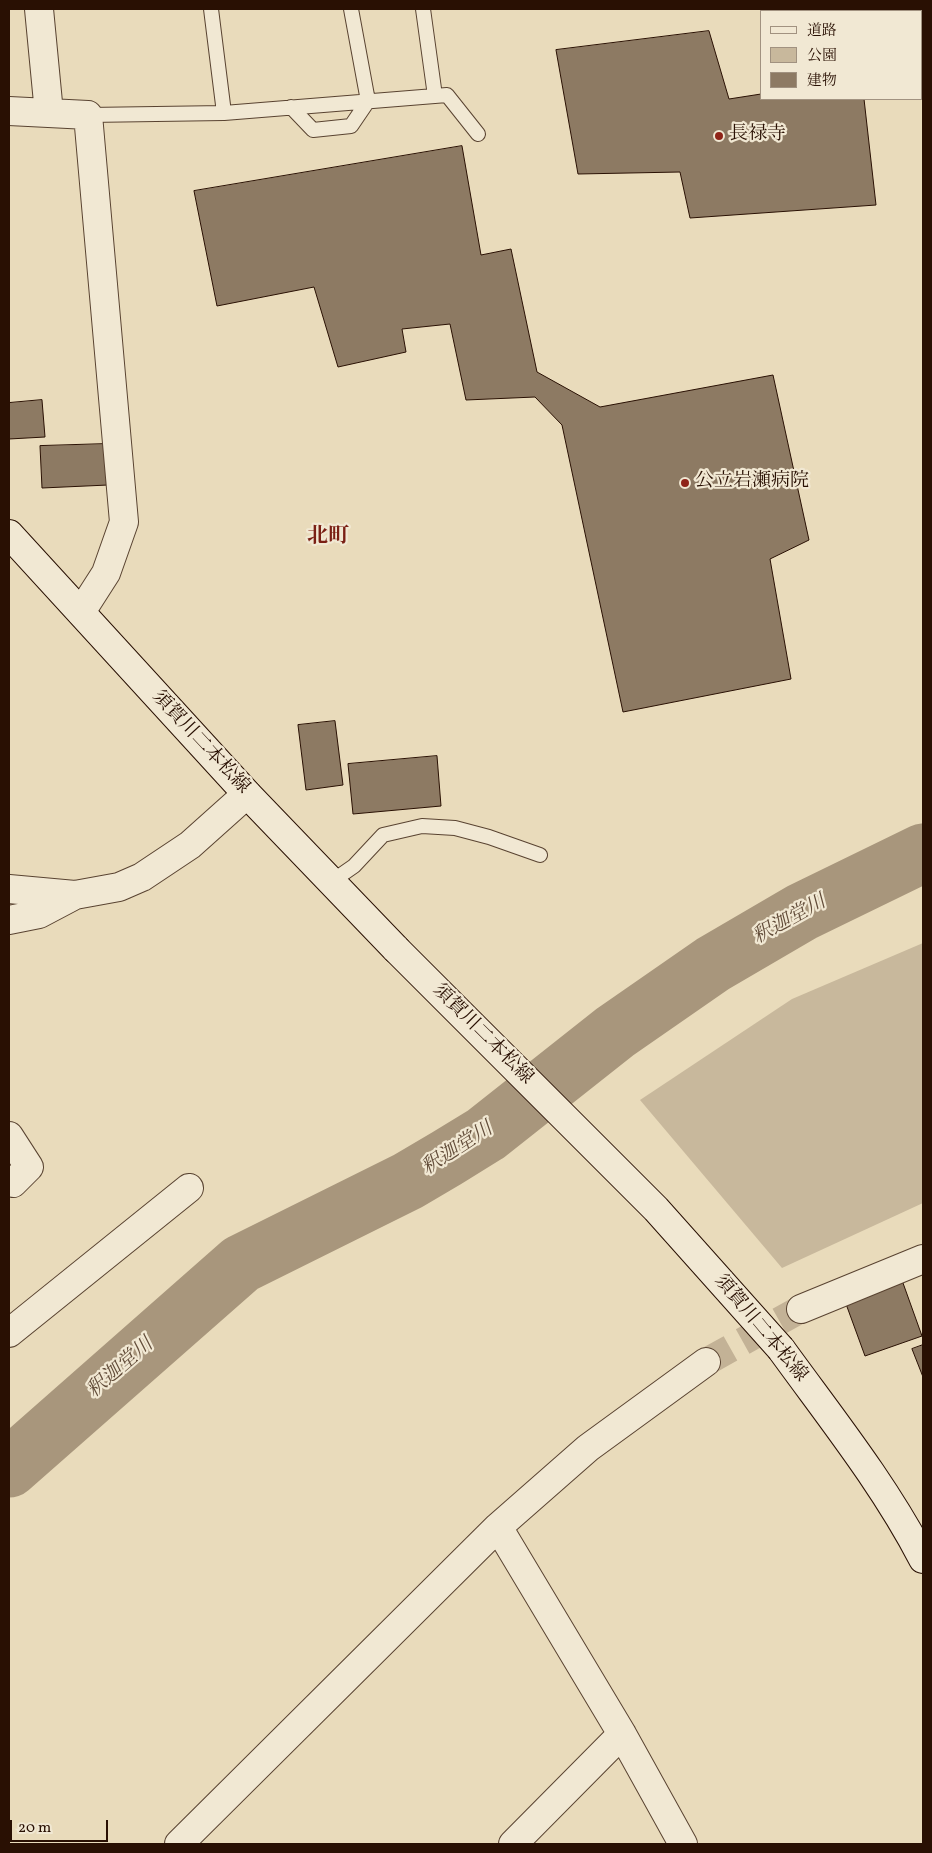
<!DOCTYPE html>
<html>
<head>
<meta charset="utf-8">
<style>
	body { margin:0 }
	#map { position:relative; width:932px; height:1853px; overflow:hidden; background:#e9dbbb; font-family:Vollkorn,"Noto Serif JP",serif }
	canvas { display:block }
	.frame { position:absolute; inset:0; border:10px solid #291003; pointer-events:none }
	.legend { position:absolute; left:760px; top:10px; width:162px; height:90px; box-sizing:border-box; background:#f1e8d3; border:1px solid #a19280; margin:0; padding:6px 9px; list-style:none; font-size:15px; color:#291003 }
	.legend li { display:flex; align-items:center; gap:10px; height:25px }
	.legend b { width:25px; border:1px solid #a19280 }
	.scale { position:absolute; left:10px; top:1820px; width:98px; height:22px; box-sizing:border-box; border:2px solid #291003; border-top:0; padding-left:6px; font-size:15px; line-height:18px; white-space:nowrap; color:#291003; -webkit-text-stroke:4px #f1e8d3; paint-order:stroke }
</style>
</head>
<body>
<div id="map">
<canvas width="932" height="1853"></canvas>
<div class="frame"></div>
<ul class="legend">
<li><b style="height:6px;background:#f1e8d3"></b>道路</li>
<li><b style="height:14px;background:#c8b89c"></b>公園</li>
<li><b style="height:14px;background:#8d7a63"></b>建物</li>
</ul>
<div class="scale">20 m</div>
</div>
<script>
const context = document.querySelector('canvas').getContext('2d');
context.lineJoin = 'round';
function fill(path, color) {
  context.fillStyle = color;
  context.fill(path, 'evenodd');
}
function trace(path, color, width, dash) {
  context.strokeStyle = color;
  context.lineWidth = width;
  context.lineCap = dash ? 'butt' : 'round';
  context.setLineDash(dash || []);
  context.stroke(path);
}
function drawText(font, color, halo, rows, align = 'center') {
  context.font = font + ' Vollkorn,"Noto Serif JP",serif';
  context.lineWidth = 4.5;
  context.setLineDash([]);
  context.textBaseline = 'middle';
  context.strokeStyle = halo;
  context.fillStyle = color;
  for (const [text, x, y, turn = 0] of rows) {
    context.save();
    context.translate(x, y);
    context.rotate((+turn || 0) * Math.PI / 180);
    context.textAlign = isNaN(turn) ? turn : align;
    if (halo) context.strokeText(text, 0, 0);
    context.fillText(text, 0, 0);
    context.restore();
  }
}
fill(new Path2D(`
	M923 943V1203L782 1268 640 1100 792 999Z`), '#c8b89c');
trace(new Path2D(`
	M9 1468 241 1264 408 1181 447 1158 486 1134 615 1032 713 964 802 912 923 853`), '#a8967c', 59);
const building = new Path2D(`
	M709 31 729 99 761 94V99H864L876 205 690 218 680 172 578 174 556 50Z
	M462 146 481 255 511 249 537 372 600 407 773 375 809 540 770 559 791 679 623 712 562 425 535 397 466 400 450 324 402 329 406 352 338 367 314 287 217 306 194 191Z
	M42 400 45 437 9 439V403Z
	M106 444 108 485 42 488 40 446Z
	M335 721 343 785 306 790 298 725Z
	M437 756 441 806 353 814 348 764Z
	M903 1283 922 1336 865 1356 846 1304Z
	M923 1345V1377L912 1349Z`);
fill(building, '#8d7a63');
trace(building, '#291003', 1);
trace(new Path2D(`
	M706 1362 801 1309`), '#c3b296', 28, [28, 14]);
const lane = new Path2D(`
	M211 9 224 113
	M423 9 435 96
	M291 107 313 130 351 126 368 101 351 9
	M88 115 224 113 447 95 478 134
	M331 882 354 866 383 835 422 826 455 828 489 837 540 855`);
const street = new Path2D(`
	M39 9 49 113
	M9 111 88 115 124 522 106 573 81 612
	M9 889 75 895 119 887 142 877 190 845 247 794
	M9 920 39 914 75 895
	M9 1136 29 1167 13 1183 9 1182
	M801 1309 923 1259
	M9 1333 189 1188
	M498 1527 622 1734 683 1844
	M179 1844 498 1527 588 1448 706 1362
	M513 1844 622 1734`);
const secondary = new Path2D(`
	M9 534 247 794 396 949
	M781 1349C831 1418 884 1484 923 1559`);
trace(lane, '#594331', 16);
trace(street, '#594331', 30);
trace(secondary, '#291003', 30);
trace(lane, '#f1e8d3', 14);
trace(street, '#f1e8d3', 28);
trace(secondary, '#f1e8d3', 28);
const secondaryBridge = new Path2D(`
	M396 949 656 1209 781 1349`);
trace(secondaryBridge, '#291003', 30, []);
trace(secondaryBridge, '#f1e8d3', 28);
for (const [x, y, r, color] of [
	[719,136,5,"#8f2418"],
	[685,483,5,"#8f2418"]
]) {
  const dot = new Path2D();
  dot.arc(x, y, r, 0, 2 * Math.PI);
  context.fillStyle = color;
  context.fill(dot);
  trace(dot, '#f1e8d3', 2);
}
drawText('19px', '#291003', '#f1e8d3', [
	["長禄寺",729,136],
	["公立岩瀬病院",695,483]
], 'left');
drawText('19px', '#291003', '#f1e8d3', [
	["須賀川二本松線",200,743,47],
	["須賀川二本松線",482,1035,45],
	["須賀川二本松線",760,1329,50]
]);
drawText('italic 20px', '#624c39', '#f1e8d3', [
	["釈迦堂川",790,921,-29],
	["釈迦堂川",458,1150,-33],
	["釈迦堂川",121,1369,-41]
]);
drawText('bold 21px', '#7a1f14', '#f1e8d3', [
	["北町",328,538]
]);
</script>
</body>
</html>
